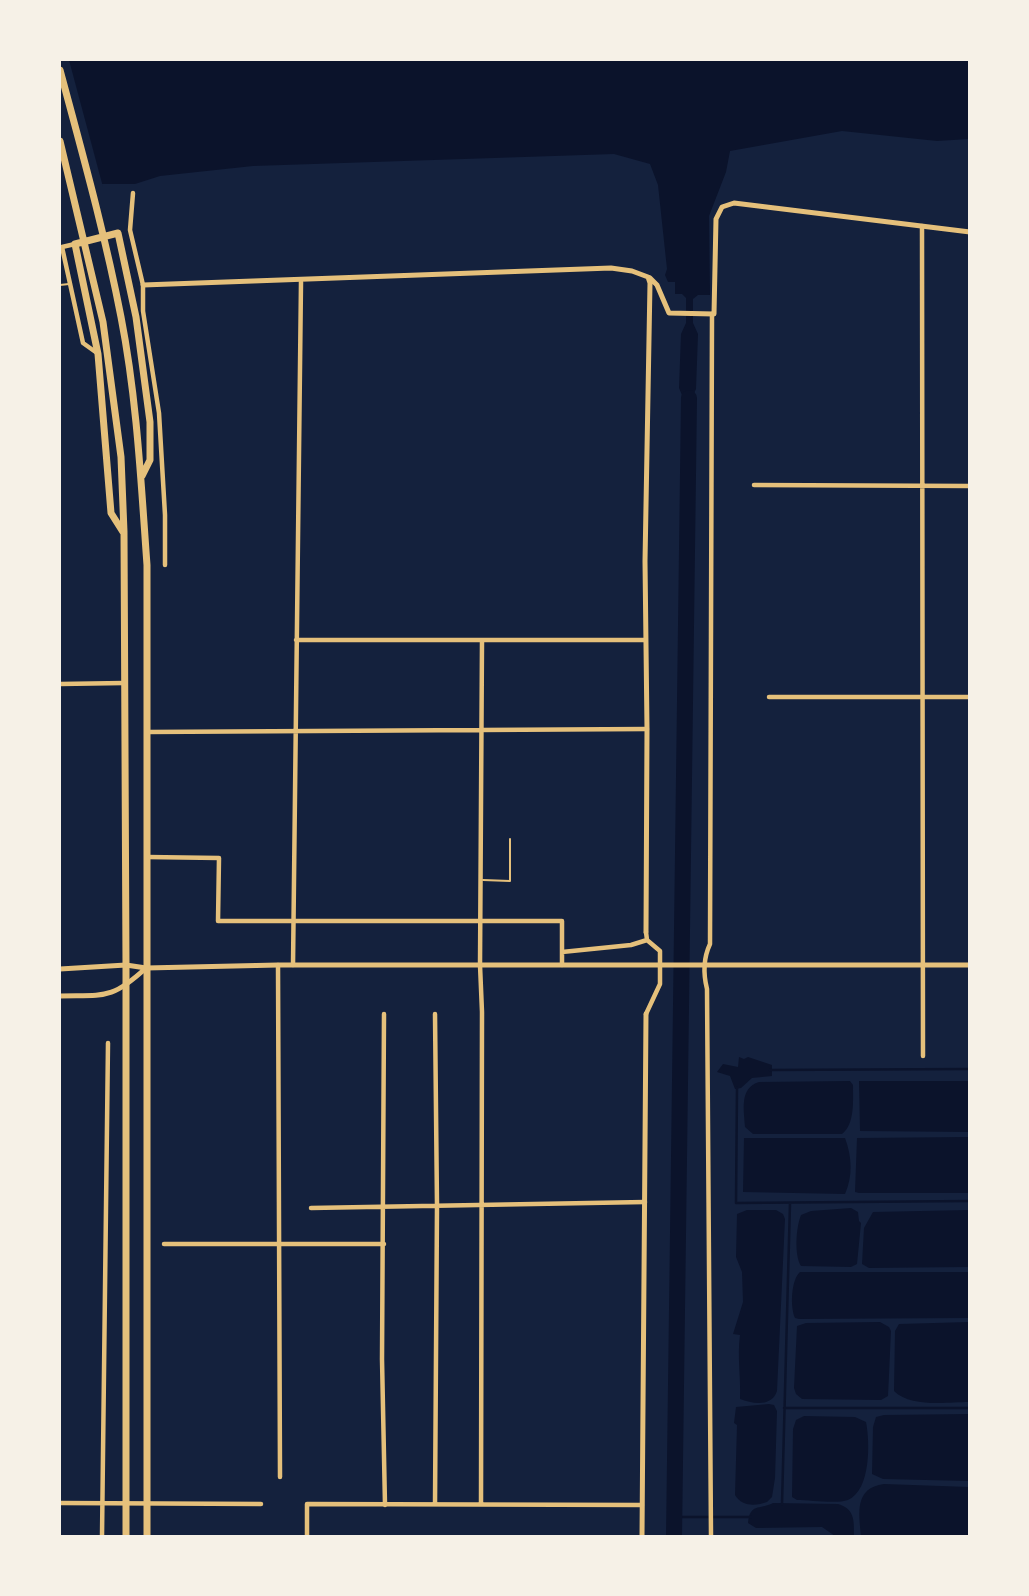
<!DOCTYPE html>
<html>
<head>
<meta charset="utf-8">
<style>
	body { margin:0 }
	#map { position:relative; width:1029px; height:1596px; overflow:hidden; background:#14213d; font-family:"Titillium Web",sans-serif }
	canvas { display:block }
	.frame { position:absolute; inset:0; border:61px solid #f6f1e7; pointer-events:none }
</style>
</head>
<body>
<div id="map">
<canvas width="1029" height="1596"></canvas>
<div class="frame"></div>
</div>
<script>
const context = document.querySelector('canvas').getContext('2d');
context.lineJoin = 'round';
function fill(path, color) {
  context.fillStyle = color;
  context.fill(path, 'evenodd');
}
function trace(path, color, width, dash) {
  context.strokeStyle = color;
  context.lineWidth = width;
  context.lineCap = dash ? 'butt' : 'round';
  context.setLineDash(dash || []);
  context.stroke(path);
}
fill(new Path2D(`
	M60 60H969V139L937 141 842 131 730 151 726 172 709 216 710 295H698L693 299V323L698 334 696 389 691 400 693 419H682L684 400 679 388 681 334 686 323V298L682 294H675V282H668L665 275 667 269 658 185 650 164 614 154 253 166 160 176 135 184H60Z
	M739 1057 744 1059 748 1057 772 1065V1076L752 1078 741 1088 735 1089 730 1076 717 1072 723 1064 738 1067Z
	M850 1081 853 1085C853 1101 855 1124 842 1134H753L745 1127C744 1110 739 1088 759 1082Z
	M859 1081H969V1132L860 1131Z
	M969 1137V1193H859L855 1192 857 1138Z
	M744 1138H845C852 1157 853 1176 845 1194L743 1192Z
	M851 1208 858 1212 859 1221 861 1223 857 1264 851 1267 801 1266C794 1255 796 1227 801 1215L811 1211Z
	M747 1210H776L783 1214 785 1219 777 1391C772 1407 753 1404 740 1399 741 1377 737 1357 740 1335L733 1334 743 1302 742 1272 736 1257 737 1214Z
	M969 1210V1267L869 1268 862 1264 864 1228 873 1212Z
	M800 1272H969V1318L799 1319 795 1318C790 1307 791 1280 800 1272Z
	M880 1322 889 1327 891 1331 888 1396 881 1400 802 1399 796 1394 794 1388 797 1326 806 1323Z
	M969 1322V1402C948 1402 911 1408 894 1391L895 1331 899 1324Z
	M769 1404 774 1405 777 1411 775 1478 772 1497 767 1502C756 1506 742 1507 735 1495L737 1425 734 1423 736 1407Z
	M969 1414V1481L883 1479 872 1474 873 1427 876 1417 884 1415Z
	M804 1416 855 1417 866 1422C870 1442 871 1490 848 1500 837 1504 810 1500 797 1500L792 1497 793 1429 796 1420Z
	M884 1484 969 1487V1536H861C859 1513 854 1488 884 1484Z
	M773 1503 838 1504C855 1509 854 1521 854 1536H835L822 1527 756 1528 748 1523C750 1503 759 1510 773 1503Z`), '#0b132b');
fill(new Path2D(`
	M60 60H69L103 187H60Z`), '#14213d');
trace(new Path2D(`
	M770 1070 970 1069
	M737 1088 736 1203 970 1201
	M784 1408H970
	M782 1504 790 1203
	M674 1517H751`), '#0b132b', 2.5);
trace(new Path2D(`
	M674 1536 689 398`), '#0b132b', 16);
trace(new Path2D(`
	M60 285 69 284
	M483 880 510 881V839`), '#e5c07b', 2);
trace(new Path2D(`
	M133 193 130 230 143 285V311L159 413 165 515V565
	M922 226 923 1056
	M75 244 62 247 83 343 97 353
	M754 485 970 486
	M296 640H645
	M60 684 124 683
	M769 697H970
	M147 732 647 729
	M147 857 219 858 218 921H562V965
	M562 952 631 945 647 940
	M278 965 280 1477
	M293 965 301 282
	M384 1014 382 1359 385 1505
	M435 1014 437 1206 435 1504
	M646 1014 660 984V951L647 940 646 932
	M311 1208 645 1202
	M164 1244H384
	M60 1503 261 1504
	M481 1504 482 1012 480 965 482 641
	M102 1536 108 1043
	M307 1536V1504L642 1505
	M711 1536 707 989C703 973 703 959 710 944L712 314`), '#e5c07b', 4.5);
trace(new Path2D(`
	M650 278 657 285 669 313 714 314 716 219 722 207 734 203 970 232
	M143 285 611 268 632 271 648 277 650 283 645 561 647 729 646 932
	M60 969 126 965 146 968 278 965H970
	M60 996C105 995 111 1000 146 968
	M642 1536 646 1014`), '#e5c07b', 5);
trace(new Path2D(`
	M60 70C82 152 105 234 121 317 137 399 141 483 147 565V1536
	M60 141 103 322 121 457 124 532 126 965V1536
	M123 532 111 513 98 354 75 244 118 233 136 317 150 422V460L142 476`), '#e5c07b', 7);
</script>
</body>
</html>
